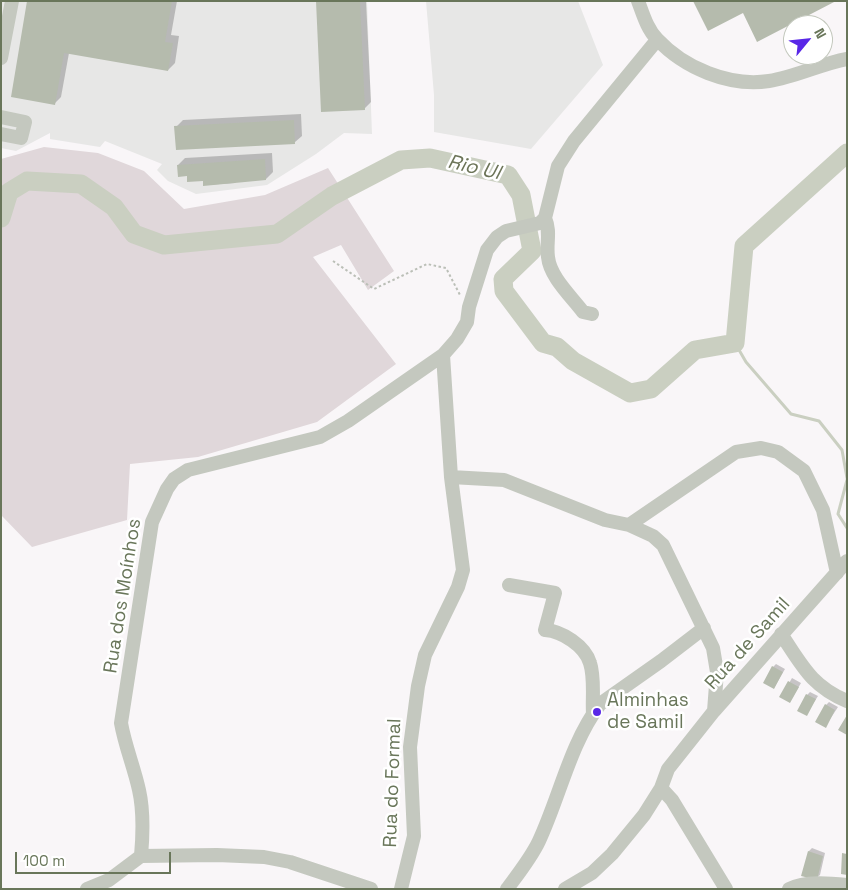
<!DOCTYPE html>
<html>
<head>
<meta charset="utf-8">
<style>
	body { margin:0 }
	#map { position:relative; width:848px; height:890px; overflow:hidden; background:#f9f6f8; font-family:"Space Grotesk",sans-serif }
	canvas { display:block }
	.frame { position:absolute; inset:0; border:2px solid #69765a; pointer-events:none }
	.north { position:absolute; left:783px; top:15px; width:50px; height:50px; box-sizing:border-box; background:#fff; border:1px solid #c3c8bd; border-radius:50%; rotate:62deg; font-size:14px; font-weight:700; line-height:20px; text-align:center; color:#69765a }
	.north::after { content:''; display:block; margin:auto; width:18px; height:22px; background:#5927e7; clip-path:polygon(50% 0,100% 100%,50% 72%,0 100%) }
	.scale { position:absolute; left:15px; top:852px; width:156px; height:22px; box-sizing:border-box; border:2px solid #69765a; border-top:0; padding-left:6px; font-size:15px; line-height:18px; white-space:nowrap; color:#69765a; -webkit-text-stroke:4px #fff; paint-order:stroke }
</style>
</head>
<body>
<div id="map">
<canvas width="848" height="890"></canvas>
<div class="frame"></div>
<div class="north">N</div>
<div class="scale">100 m</div>
</div>
<script>
const context = document.querySelector('canvas').getContext('2d');
context.lineJoin = 'round';
function fill(path, color) {
  context.fillStyle = color;
  context.fill(path, 'evenodd');
}
function trace(path, color, width, dash) {
  context.strokeStyle = color;
  context.lineWidth = width;
  context.lineCap = dash ? 'butt' : 'round';
  context.setLineDash(dash || []);
  context.stroke(path);
}
function drawText(font, color, halo, rows, align = 'center') {
  context.font = font + ' "Space Grotesk",sans-serif';
  context.lineWidth = 5;
  context.setLineDash([]);
  context.textBaseline = 'middle';
  context.strokeStyle = halo;
  context.fillStyle = color;
  for (const [text, x, y, turn = 0] of rows) {
    context.save();
    context.translate(x, y);
    context.rotate((+turn || 0) * Math.PI / 180);
    context.textAlign = isNaN(turn) ? turn : align;
    if (halo) context.strokeText(text, 0, 0);
    context.fillText(text, 0, 0);
    context.restore();
  }
}
fill(new Path2D(`
	M1 1H367L372 134 344 133 316 154 267 185 196 194 168 181 157 170 162 164 105 141 100 147 50 139V133L16 151 1 148Z
	M426 1H578L603 65 531 149 434 132V95Z`), '#e7e7e6');
fill(new Path2D(`
	M44 147 98 153 144 171 184 209 265 195 328 168 394 271 368 290 341 245 313 257 396 364 317 422 198 457 130 464 127 520 32 547 1 515V159Z`), '#e0d7da');
fill(new Path2D(`
	M29 1H177L171 35 179 36 175 63 168 70 69 53 61 97 54 104Z
	M317 1H366L371 102 364 109Z
	M301 114 302 136 295 142 176 127 183 120Z
	M272 153 273 172 266 179 238 180 235 183 205 185 204 180 188 175 178 165 185 158Z
	M776 664 785 669 774 688 773 667Z
	M792 678 801 683 790 702 781 697Z
	M810 692 818 696 806 715 807 695Z
	M829 702 838 707 825 727 826 705Z
	M812 848 825 853 820 875 816 878 803 875 809 851Z`), '#0003');
trace(new Path2D(`
	M735 343 746 362 791 414 819 421 842 450 847 478
	M847 480 838 514 847 528`), '#cacfc1', 3);
trace(new Path2D(`
	M1 218 9 192 27 181 81 184 114 207 134 234 164 245 277 234 332 196 401 160 430 158 508 175 521 195 532 251 503 279 504 291 543 343 557 347 573 361 630 393 651 389 695 350 735 343 744 246 847 153`), '#cacfc1', 19);
fill(new Path2D(`
	M27 1H172L165 42 173 43 168 71 64 53 55 105 11 97Z
	M316 1H360L365 110 321 112Z
	M693 1H836L757 42 743 13 708 31Z
	M294 120 295 144 176 150 174 126Z
	M265 159 266 180 203 186V181L187 182V176L178 177 177 165Z
	M772 666 783 672 774 689 763 683Z
	M788 681 799 687 790 703 779 697Z
	M806 694 816 699 807 716 797 711Z
	M825 704 835 710 826 728 815 722Z
	M847 715V735L838 730Z
	M808 851 823 856 817 880 801 876Z
	M842 853 847 854V875L841 874Z`), '#b5bbad');
trace(new Path2D(`
	M333 261 374 289 427 264 446 268 460 295`), '#bbbfb7', 2, [2.5, 2.5]);
trace(new Path2D(`
	M638 1C643 14 647 29 657 39 684 68 729 87 769 81 796 77 820 64 847 59
	M1 58 12 1
	M1 117 25 122 21 138 1 134
	M545 218C551 232 546 243 548 257 550 277 571 296 583 312L592 314
	M443 355 451 477 504 480 605 520 629 525
	M509 585 555 593 545 630C562 631 585 646 590 663 595 678 592 698 593 714
	M781 634C802 665 811 686 847 701
	M714 711 717 672 713 648 663 545 653 536 629 525 736 452 761 448 778 452 804 471 823 510 837 573
	M661 788 672 800 726 889
	M141 856C143 834 144 812 139 790 134 767 125 746 121 723L152 522 167 489 174 479 188 470 320 437 348 421 443 355 457 339 467 322 469 307 487 250 497 237 506 231 540 223 545 218 558 166 574 141 657 40
	M87 889 109 880 141 856 217 855 264 857 290 862 371 889
	M401 889 414 836 410 747 418 686 425 655 458 587 463 570 451 477
	M507 889C518 874 531 858 539 841 560 796 570 744 600 704L661 661 704 628
	M565 889 592 873 612 854 644 815 661 788 668 769 714 711 847 561
	M789 889C806 881 828 883 847 885`), '#c4c8bf', 14);
for (const [x, y, r, color] of [
	[597,712,5,"#5927e7"]
]) {
  const dot = new Path2D();
  dot.arc(x, y, r, 0, 2 * Math.PI);
  context.fillStyle = color;
  context.fill(dot);
  trace(dot, '#fff', 2);
}
drawText('19px', '#69765a', '#fff', [
	["Rua dos Moínhos",123,596,-81],
	["Rua de Samil",748,644,-48],
	["Rua do Formal",393,783,-88]
]);
drawText('19px', '#69765a', '#fff', [
	["Alminhas",607,701],
	["de Samil",607,723]
], 'left');
drawText('italic 20px', '#6c7458', '#fff', [
	["Rio Ul",474,168,13]
]);
</script>
</body>
</html>
